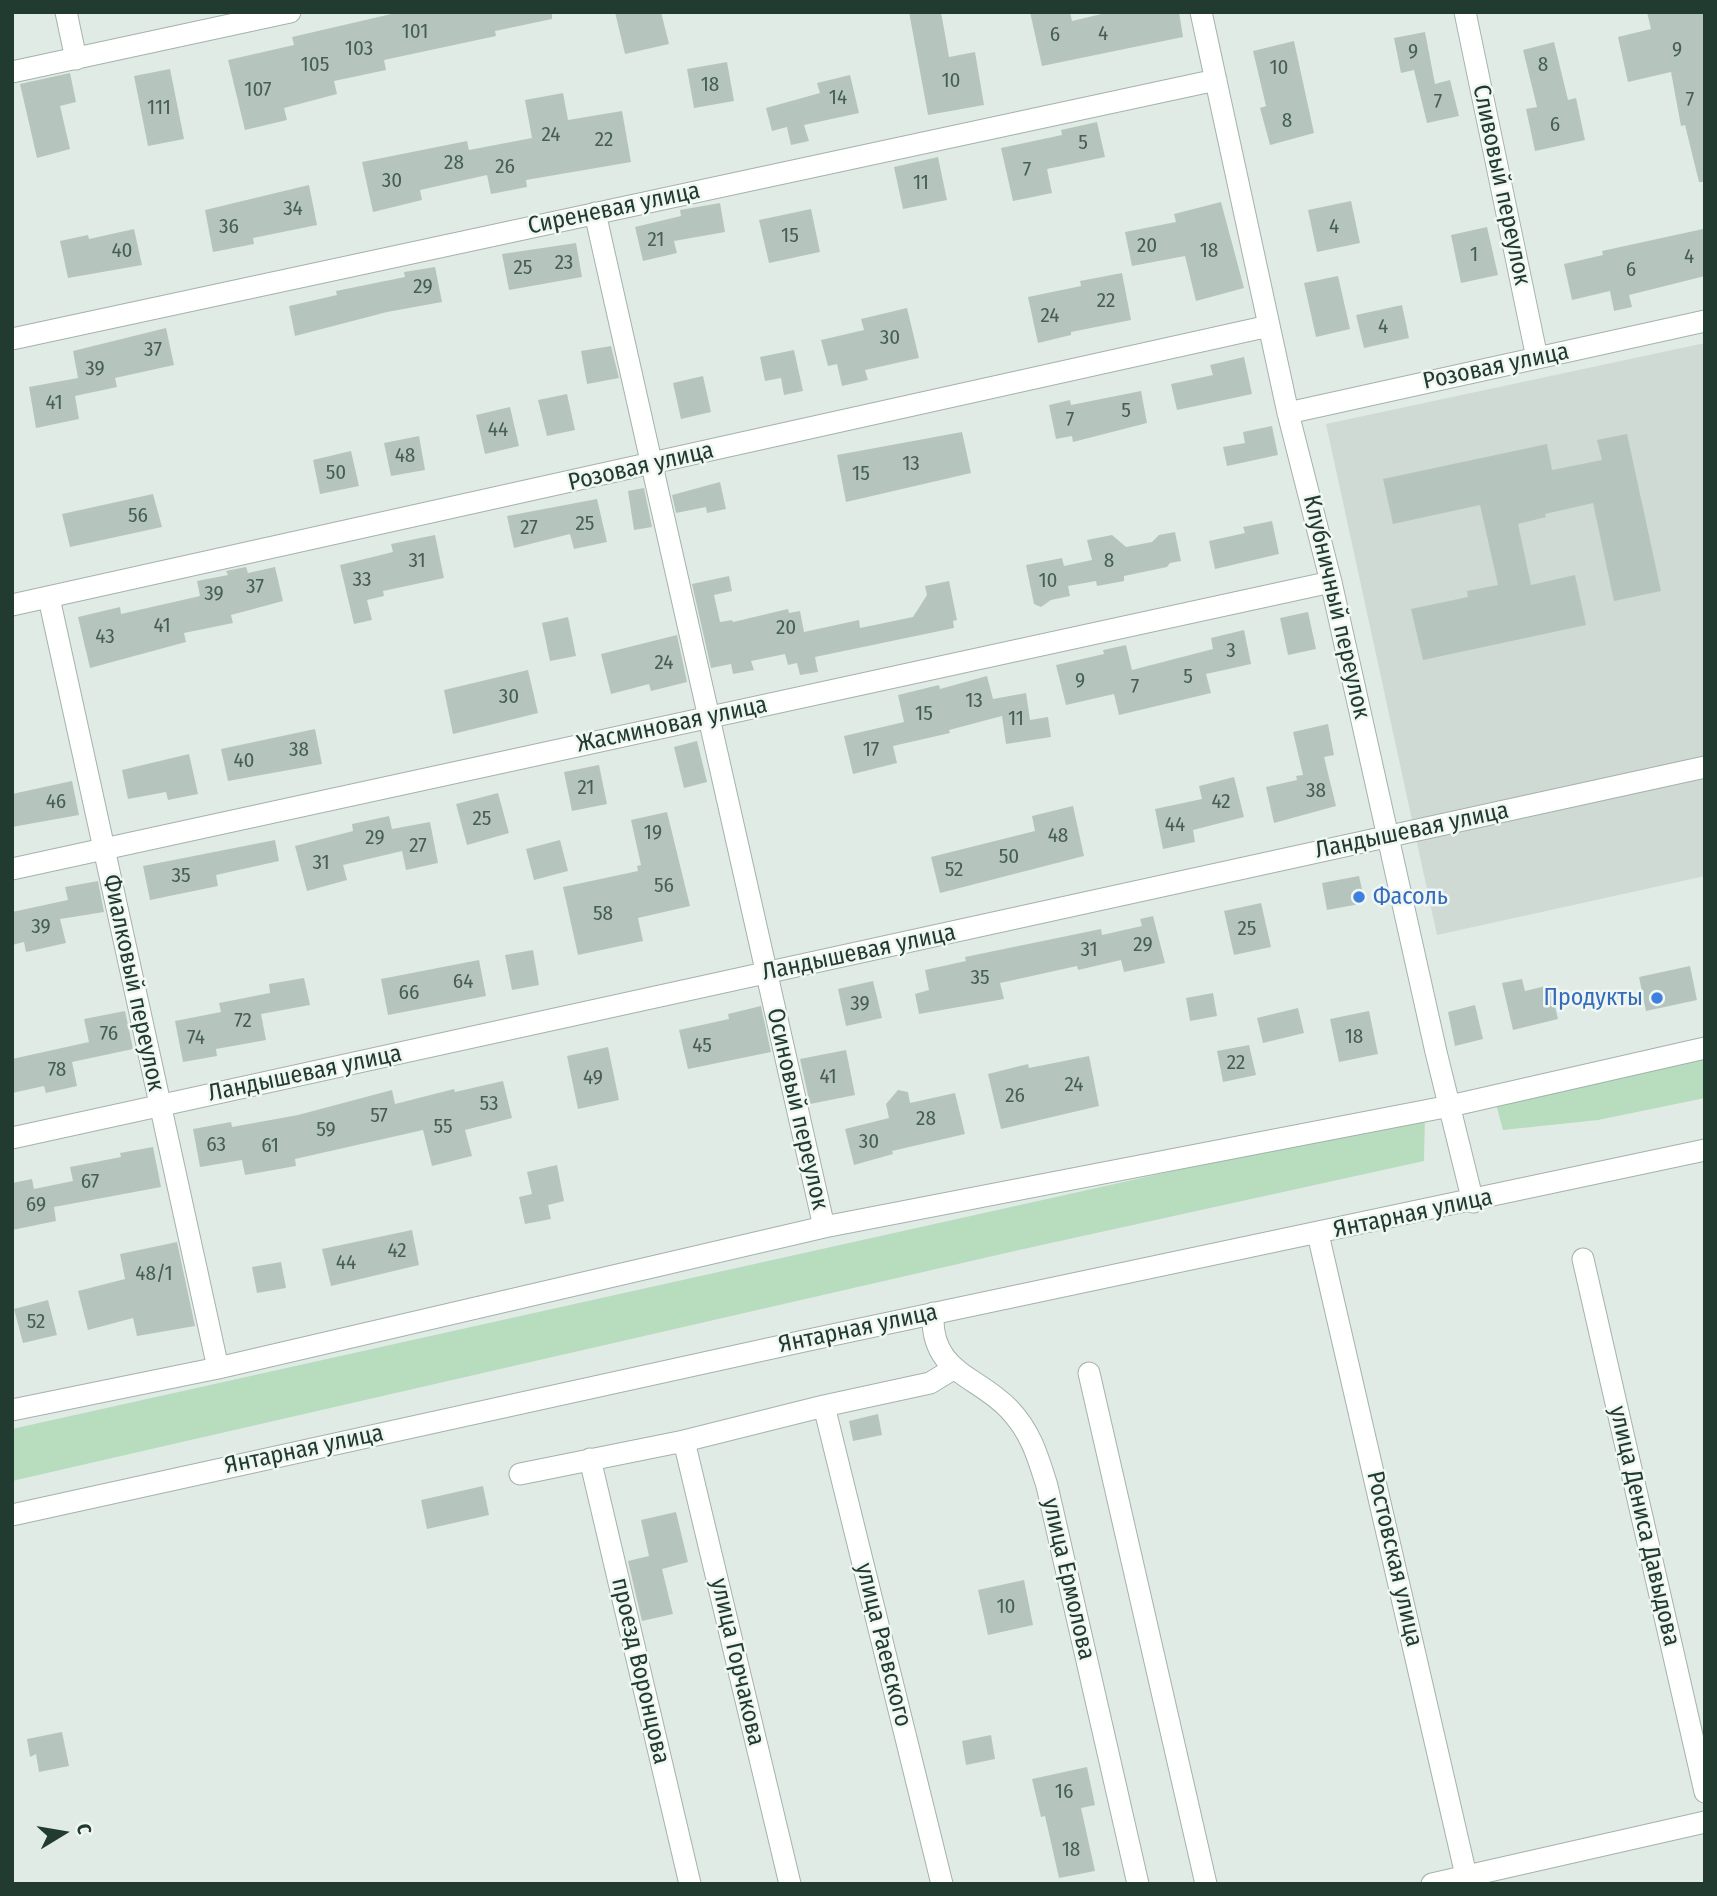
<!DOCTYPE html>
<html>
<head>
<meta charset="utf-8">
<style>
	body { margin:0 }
	#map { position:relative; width:1717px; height:1896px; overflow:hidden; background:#e0ebe5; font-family:"Fira Sans Condensed",sans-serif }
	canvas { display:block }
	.frame { position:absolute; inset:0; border:14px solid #213b31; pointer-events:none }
	.north { position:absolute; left:28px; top:1798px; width:70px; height:70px; -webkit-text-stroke:5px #f0f7f3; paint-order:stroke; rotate:79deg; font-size:19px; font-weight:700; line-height:28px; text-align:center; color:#213b31 }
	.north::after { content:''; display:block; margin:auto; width:24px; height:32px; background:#213b31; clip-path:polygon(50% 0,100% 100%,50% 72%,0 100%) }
</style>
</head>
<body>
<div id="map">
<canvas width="1717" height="1896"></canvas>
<div class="frame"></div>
<div class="north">С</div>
</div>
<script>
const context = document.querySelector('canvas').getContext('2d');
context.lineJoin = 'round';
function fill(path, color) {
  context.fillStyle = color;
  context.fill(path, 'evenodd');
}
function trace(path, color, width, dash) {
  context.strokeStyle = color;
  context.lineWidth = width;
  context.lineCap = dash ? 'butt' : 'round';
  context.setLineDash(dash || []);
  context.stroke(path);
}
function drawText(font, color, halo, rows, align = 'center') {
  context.font = font + ' "Fira Sans Condensed",sans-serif';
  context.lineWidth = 5;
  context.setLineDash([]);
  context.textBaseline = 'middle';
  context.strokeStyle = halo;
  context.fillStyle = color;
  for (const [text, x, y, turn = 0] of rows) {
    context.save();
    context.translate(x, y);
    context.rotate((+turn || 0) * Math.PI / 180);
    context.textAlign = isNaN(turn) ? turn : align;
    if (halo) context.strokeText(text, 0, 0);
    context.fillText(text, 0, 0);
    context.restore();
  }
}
fill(new Path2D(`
	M1705 343V876L1437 935 1326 424Z`), '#cedad3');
fill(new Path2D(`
	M1705 1059V1098L1598 1120 1503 1130 1496 1104Z
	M1425 1115 1424 1161 1019 1250 12 1481V1429Z`), '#b8dcbe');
fill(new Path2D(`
	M400 12H552V19L495 31 496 36 384 60 386 70 334 81 337 94 284 108 287 120 245 130 228 60 294 45 292 37Z
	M615 12H661L669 44 625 54Z
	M909 12H941L949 57 975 52 984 105 928 115Z
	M1030 12H1070L1072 21 1110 12H1179L1183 37 1042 66Z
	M1647 12H1703L1705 182H1699L1685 125 1681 126 1671 72 1628 82 1618 37 1651 29Z
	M1425 32 1435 84 1450 80 1459 116 1427 123 1414 70 1401 73 1394 38Z
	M1294 41 1314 133 1270 145 1260 108 1266 106 1253 51Z
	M1554 42 1568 100 1576 98 1585 140 1535 151 1526 109 1537 107 1523 50Z
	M727 62 734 101 694 108 687 69Z
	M170 69 184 139 148 146 134 76Z
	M70 73 76 102 60 106 70 149 37 158 20 84Z
	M850 75 859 113 804 125 809 141 791 145 787 127 772 131 766 108 820 93 817 83Z
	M563 93 568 120 622 111 631 162 526 180 527 187 491 194 487 175 420 190 422 200 373 212 362 162 467 141 469 150 532 138 525 100Z
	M1097 122 1105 157 1047 169 1052 193 1013 201 1001 148 1062 135 1061 130Z
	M938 157 947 200 903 209 894 167Z
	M309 185 317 225 253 238 254 244 213 252 205 210Z
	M1351 201 1360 243 1317 252 1308 210Z
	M1221 202 1244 288 1196 301 1185 256 1132 266 1125 232 1176 222 1174 214Z
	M720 203 725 232 674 241 677 253 643 261 635 227 681 216 680 210Z
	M811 209 820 252 769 263 759 220Z
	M1487 227 1498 275 1461 283 1451 235Z
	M134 229 142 265 68 278 60 241 88 235 89 239Z
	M1703 229 1705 276 1629 295 1632 307 1614 311 1610 291 1572 300 1564 264 1603 255 1602 251Z
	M576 243 582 277 509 290 502 254Z
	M435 267 442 302 387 312 295 336 289 306 337 295 336 291 405 277 404 272Z
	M1122 273 1131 320 1071 332V335L1038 343 1028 297 1081 286 1080 281Z
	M1338 276 1350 329 1316 337 1304 283Z
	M1402 305 1409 338 1364 348 1356 315Z
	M907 308 919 358 865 370 868 380 842 386 837 364 828 366 821 340 864 330 861 319Z
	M166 328 174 365 115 378 117 387 75 396 79 419 36 428 29 387 78 378 73 351Z
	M611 346 619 378 587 384 581 351Z
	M794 350 803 391 784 395 781 378 765 381 760 357Z
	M1244 357 1252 394 1177 410 1171 384 1213 375 1210 365Z
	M703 376 711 412 681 419 673 383Z
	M1141 391 1147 423 1073 442 1072 436 1056 439 1049 405 1070 400 1071 405Z
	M567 394 575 430 547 436 538 400Z
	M510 407 519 446 485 454 476 415Z
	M1272 426 1278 455 1227 466 1223 447 1245 443 1243 432Z
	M962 432 971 473 846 502 837 455Z
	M1627 434 1661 591 1614 601 1593 503 1545 514 1546 517 1518 524 1531 585 1575 575 1586 625 1423 660 1411 609 1468 597 1467 591 1498 585 1480 505 1393 524 1383 479 1547 444 1552 470 1602 460 1597 440Z
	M419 436 425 470 391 476 384 443Z
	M351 451 359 486 320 494 313 460Z
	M720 482 726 509 707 513 706 507 676 513 672 495Z
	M644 488 652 527 634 530 628 491Z
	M153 494 162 527 70 547 62 514Z
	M597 499 607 542 574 549 570 534 514 548 507 516Z
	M1272 521 1279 554 1215 569 1209 541 1245 533 1243 527Z
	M1175 532 1181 561 1170 563 1167 567 1124 576V581L1097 586 1096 581 1068 586 1070 596 1051 600 1041 607 1034 604 1026 565 1062 558 1064 566 1092 560 1087 540 1112 535 1126 547 1152 542 1159 535Z
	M435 535 444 578 383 591 384 596 367 600 372 620 354 624 340 565 393 552 391 544Z
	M246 567 248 573 275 567 283 601 231 615 233 623 184 633 186 642 90 668 78 617 120 607 121 614 200 596 197 581 228 575 226 571Z
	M729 576 732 591 714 595 720 622 732 620 733 622 788 609 789 613 800 611 804 632 859 620 860 628 913 617 927 595 925 586 949 581 957 620 953 621 954 628 815 657 818 672 800 675 797 663 788 665 785 654 751 661 754 670 733 674 731 664 711 668 692 584Z
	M1308 612 1316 649 1288 655 1280 618Z
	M568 617 576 656 550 661 542 623Z
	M1244 630 1251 664 1206 674 1211 693 1119 715 1114 694 1066 705 1056 665 1104 654 1103 650 1126 645 1132 670 1213 649 1211 638Z
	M677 635 687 682 651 691 649 684 611 694 601 654Z
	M528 670 538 713 453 734 444 690Z
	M987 676 993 699 1026 693 1030 720 1048 717 1051 737 1006 744 1002 716 949 730 950 733 893 746 897 763 853 774 844 736 904 722 898 695 939 685 940 689Z
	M1328 724 1334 755 1324 757 1336 806 1274 823 1266 787 1297 780 1296 776 1303 775 1293 732Z
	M315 729 322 764 228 781 221 749Z
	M697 741 707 782 684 788 674 747Z
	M189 754 198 794 168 800 166 792 128 799 122 770Z
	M599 765 607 804 572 811 564 772Z
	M1234 777 1244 817 1193 830 1195 842 1163 849 1155 809 1202 799 1199 786Z
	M72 781 79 815 12 827V794Z
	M498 793 509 833 467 845 456 804Z
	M1073 806 1084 856 940 893 931 857 1035 831 1032 816Z
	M667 812 690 906 638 918 643 941 578 955 563 887 638 871 637 866 641 865 631 820Z
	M389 816 392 829 430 822 438 863 406 870 402 851 343 865 347 880 307 891 295 846 353 831 352 824Z
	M275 840 279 861 216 875 218 886 150 900 143 866Z
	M560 840 568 871 534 880 526 849Z
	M1359 876 1365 903 1327 910 1322 883Z
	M98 881 104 912 60 919 66 943 26 952 24 942 12 945V912L68 900 65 887Z
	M1261 903 1271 947 1234 955 1224 911Z
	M1153 916 1165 963 1124 972 1121 960 1078 970 1077 966 1000 983 1004 999 919 1014 915 994 929 990 925 970 966 961 965 957 1101 929 1102 935 1142 926 1140 919Z
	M533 950 539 985 512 990 505 955Z
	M479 960 486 996 388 1015 381 979Z
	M1690 966 1697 1000 1646 1011 1639 977Z
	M304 978 310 1005 261 1014 266 1040 216 1049 217 1056 183 1062 175 1021 221 1012 219 1003 270 993 269 984Z
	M1522 979 1525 991 1550 985 1558 1019 1513 1030 1502 983Z
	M873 981 882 1018 846 1026 838 989Z
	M1213 993 1217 1016 1190 1021 1186 998Z
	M1475 1005 1483 1039 1455 1046 1448 1012Z
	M761 1006 771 1052 688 1069 679 1030 729 1019 728 1014Z
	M1298 1008 1304 1033 1263 1043 1257 1018Z
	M125 1011 133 1049 72 1062 77 1086 46 1093 44 1086 12 1093V1059L89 1042 84 1019Z
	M1369 1011 1378 1054 1339 1062 1330 1019Z
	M1249 1045 1256 1075 1223 1082 1217 1051Z
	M608 1047 619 1100 578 1109 567 1056Z
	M846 1050 855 1095 810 1104 800 1059Z
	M1089 1056 1099 1106 1001 1129 988 1074 1028 1064 1029 1068Z
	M503 1081 512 1118 465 1130 472 1156 432 1166 423 1130 295 1159 296 1166 245 1175 242 1160 200 1167 193 1129 231 1122 232 1127 298 1115 392 1090 395 1104 454 1089 455 1092Z
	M898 1090 908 1092 910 1103 955 1093 965 1134 892 1151 893 1154 854 1165 845 1129 889 1118 886 1104Z
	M153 1147 161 1187 54 1207 56 1221 12 1230V1183L32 1179 34 1189 73 1181 70 1167 121 1157 120 1153Z
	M557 1165 564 1201 548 1205 551 1219 525 1224 519 1197 532 1194 527 1172Z
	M412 1230 419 1265 331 1286 322 1249Z
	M177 1242 195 1326 137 1336 133 1318 88 1330 78 1291 125 1279 120 1254Z
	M281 1262 286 1288 257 1293 252 1267Z
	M48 1300 57 1335 23 1343 14 1309Z
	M878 1414 882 1435 853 1441 849 1421Z
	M483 1486 489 1515 427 1529 421 1500Z
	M676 1512 688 1562 662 1569 673 1614 642 1621 628 1561 649 1556 641 1520Z
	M1024 1580 1033 1625 988 1635 978 1590Z
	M62 1732 69 1766 39 1772 36 1754 30 1757 27 1739Z
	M991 1735 995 1759 966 1765 962 1741Z
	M1087 1767 1095 1805 1081 1808 1095 1871 1059 1878 1045 1816 1041 1817 1032 1779Z`), '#b5c5bd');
const minor = new Path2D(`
	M66 12 76 59
	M1201 12 1288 413 1331 582 1436 1052 1473 1202
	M1465 12 1537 358
	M12 72 290 12
	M595 213 824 1227
	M12 339 1216 80
	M1288 413 1705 321
	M49 598 218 1368
	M12 605 1269 326
	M12 869 1331 582
	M12 1138 1705 767
	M1318 1234 1468 1884
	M1583 1259 1705 1792
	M933 1313C930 1373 977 1375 1009 1409 1031 1432 1038 1457 1047 1486L1138 1884
	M1089 1373 1206 1884
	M824 1406 942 1884
	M12 1410 218 1368 824 1227 1450 1106 1705 1048
	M684 1441 790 1884
	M590 1459 690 1884
	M520 1474 684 1441 824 1406 930 1383 953 1369
	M12 1515 804 1341 1705 1150
	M1432 1884 1705 1822`);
trace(minor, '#a3b3ab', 23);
trace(minor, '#fff', 21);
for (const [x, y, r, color] of [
	[1359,897,7,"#3f7fe0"],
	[1657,998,7,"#3f7fe0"]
]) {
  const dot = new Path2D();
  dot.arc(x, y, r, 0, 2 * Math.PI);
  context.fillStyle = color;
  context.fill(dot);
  trace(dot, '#f0f7f3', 2.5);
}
drawText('21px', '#465e54', null, [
	["101",415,32],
	["4",1103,34],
	["6",1055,35],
	["103",359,49],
	["9",1677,50],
	["9",1413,52],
	["105",315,65],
	["8",1543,65],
	["10",1279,68],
	["10",951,81],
	["18",710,85],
	["107",258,90],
	["14",838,98],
	["7",1690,100],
	["7",1438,102],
	["111",159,108],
	["8",1287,121],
	["6",1555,125],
	["24",551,135],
	["22",604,140],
	["5",1083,143],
	["28",454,163],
	["26",505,167],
	["7",1027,170],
	["30",392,181],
	["11",921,183],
	["34",293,209],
	["36",229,227],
	["4",1334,227],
	["15",790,236],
	["21",656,240],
	["20",1147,246],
	["40",122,251],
	["18",1209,251],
	["1",1474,255],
	["4",1689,257],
	["23",564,263],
	["25",523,268],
	["6",1631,270],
	["29",423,287],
	["22",1106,301],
	["24",1050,316],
	["4",1383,327],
	["30",890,338],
	["37",153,350],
	["39",95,369],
	["41",54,403],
	["5",1126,411],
	["7",1070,420],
	["44",498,430],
	["48",405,456],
	["13",911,464],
	["50",336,473],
	["15",861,474],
	["56",138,516],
	["25",585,524],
	["27",529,528],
	["31",417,561],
	["8",1109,561],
	["33",362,580],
	["10",1048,581],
	["37",255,587],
	["39",214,594],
	["41",162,626],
	["20",786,628],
	["43",105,637],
	["3",1231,651],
	["24",664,663],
	["5",1188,677],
	["9",1080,681],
	["7",1135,687],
	["30",509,697],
	["13",974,701],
	["15",924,714],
	["11",1016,719],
	["38",299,750],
	["17",871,750],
	["40",244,761],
	["21",586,788],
	["38",1316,791],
	["46",56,802],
	["42",1221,802],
	["25",482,819],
	["44",1175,825],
	["19",653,833],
	["48",1058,836],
	["29",375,838],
	["27",418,846],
	["50",1009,857],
	["31",321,863],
	["52",954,870],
	["35",181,876],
	["56",664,886],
	["58",603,914],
	["39",41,927],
	["25",1247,929],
	["29",1143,945],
	["31",1089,950],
	["35",980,978],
	["64",463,982],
	["66",409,993],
	["39",860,1004],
	["72",243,1021],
	["76",109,1034],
	["18",1354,1037],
	["74",196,1038],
	["45",702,1046],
	["22",1236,1063],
	["78",57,1070],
	["41",828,1077],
	["49",593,1078],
	["24",1074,1085],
	["26",1015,1096],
	["53",489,1104],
	["57",379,1116],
	["28",926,1119],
	["55",443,1127],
	["59",326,1130],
	["30",869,1142],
	["63",216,1145],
	["61",270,1146],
	["67",90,1182],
	["69",36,1205],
	["42",397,1251],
	["44",346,1263],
	["48/1",154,1274],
	["52",36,1322],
	["10",1006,1607],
	["16",1064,1792],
	["18",1071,1850]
]);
drawText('24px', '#213b31', '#f0f7f3', [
	["Сливовый переулок",1501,185,78],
	["Сиреневая улица",614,209,-12],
	["Розовая улица",1496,367,-12],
	["Розовая улица",641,467,-13],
	["Клубничный переулок",1336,607,77],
	["Жасминовая улица",672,725,-12],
	["Ландышевая улица",1412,831,-12],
	["Ландышевая улица",859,953,-12],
	["Фиалковый переулок",133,983,78],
	["Ландышевая улица",305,1074,-12],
	["Осиновый переулок",797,1109,77],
	["Янтарная улица",1413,1214,-12],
	["Янтарная улица",858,1329,-12],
	["Янтарная улица",304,1450,-12],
	["улица Дениса Давыдова",1644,1526,77],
	["Ростовская улица",1394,1559,77],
	["улица Ермолова",1068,1579,77],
	["улица Раевского",883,1645,76],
	["улица Горчакова",737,1662,77],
	["проезд Воронцова",640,1671,77]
]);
drawText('24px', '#366cbe', '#f0f7f3', [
	["Фасоль",1373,897],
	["Продукты",1643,998,"right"]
], 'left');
</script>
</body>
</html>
